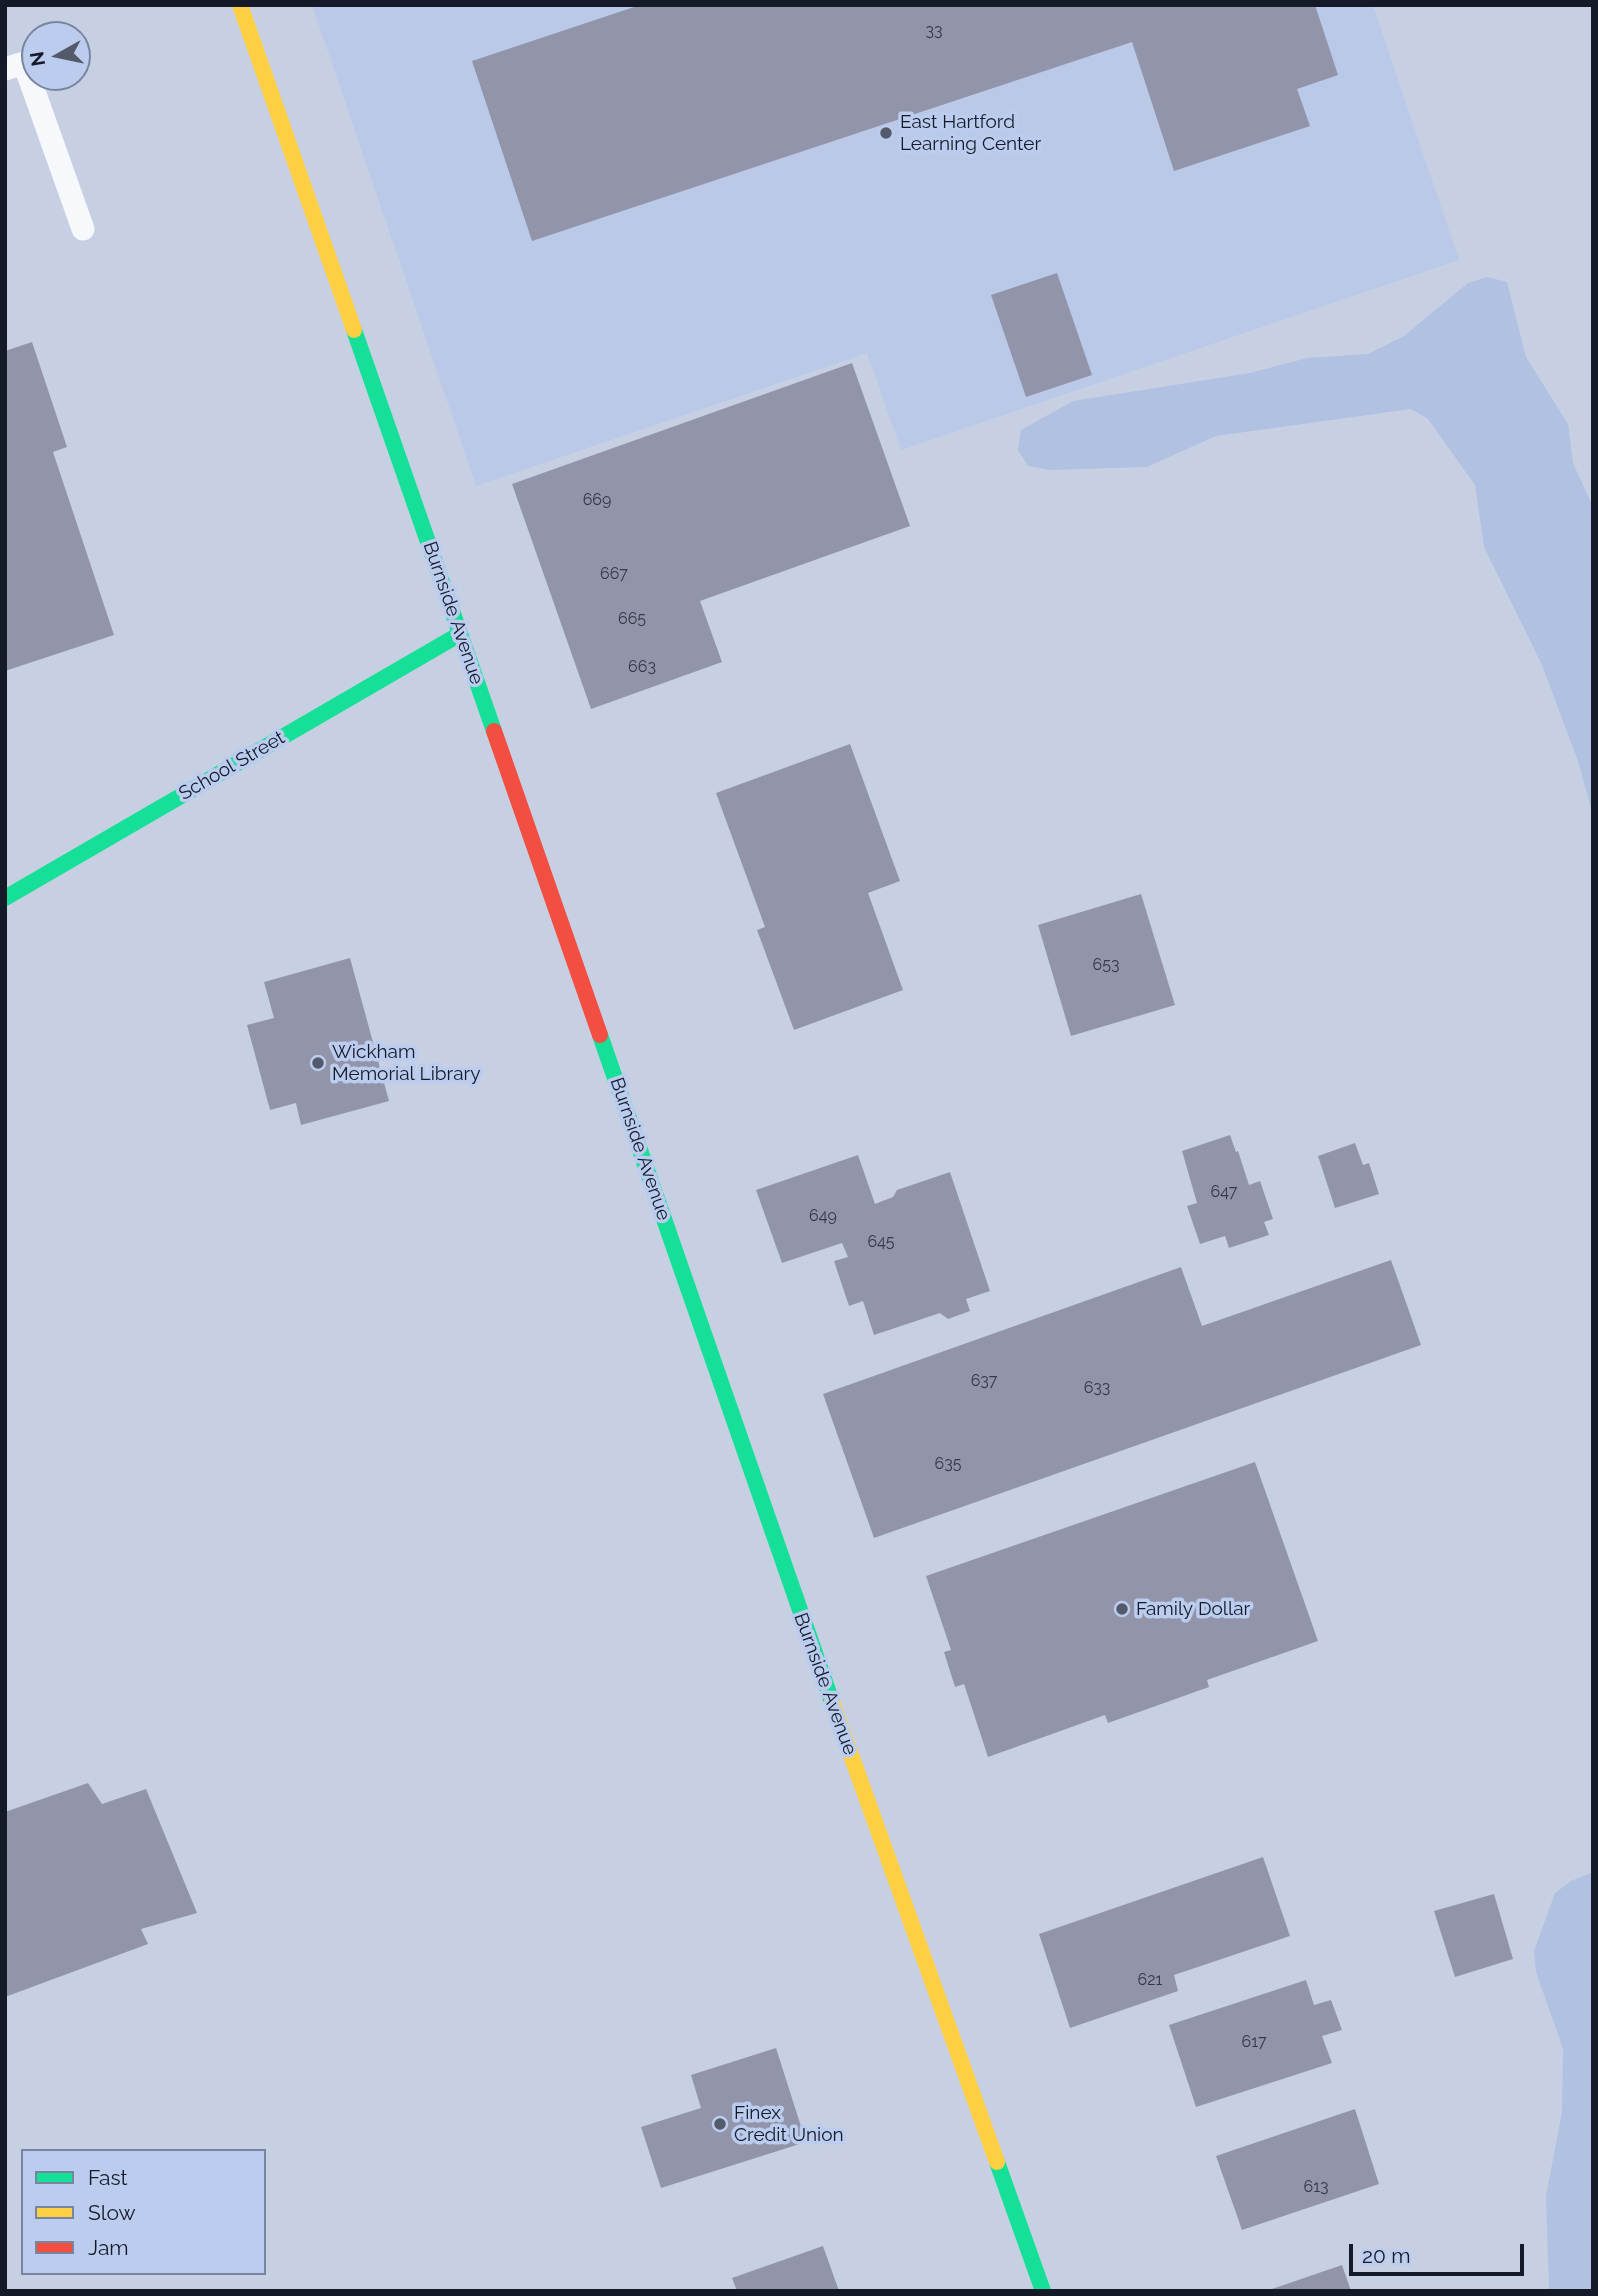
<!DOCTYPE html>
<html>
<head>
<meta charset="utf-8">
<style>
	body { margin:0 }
	#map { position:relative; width:1598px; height:2296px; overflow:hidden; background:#c7d0e3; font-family:Raleway,sans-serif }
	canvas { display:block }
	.frame { position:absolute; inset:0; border:7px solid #141a27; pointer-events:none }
	.legend { position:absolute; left:21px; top:2149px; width:245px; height:126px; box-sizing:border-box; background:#bbccef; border:2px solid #78859f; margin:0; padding:9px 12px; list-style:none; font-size:21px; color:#141a27 }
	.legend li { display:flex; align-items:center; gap:14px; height:35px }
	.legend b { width:35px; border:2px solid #78859f }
	.north { position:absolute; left:21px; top:21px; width:70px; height:70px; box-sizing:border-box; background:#bbccef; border:2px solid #78859f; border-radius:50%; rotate:261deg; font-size:19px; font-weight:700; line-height:28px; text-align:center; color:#141a27 }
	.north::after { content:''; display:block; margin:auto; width:24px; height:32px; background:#535a69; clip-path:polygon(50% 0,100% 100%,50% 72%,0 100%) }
	.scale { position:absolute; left:1349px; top:2244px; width:175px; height:32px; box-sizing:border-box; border:4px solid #141a27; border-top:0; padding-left:9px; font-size:21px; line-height:24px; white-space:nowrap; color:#141a27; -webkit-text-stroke:5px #bbccef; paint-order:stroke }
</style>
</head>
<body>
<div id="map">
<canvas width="1598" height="2296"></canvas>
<div class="frame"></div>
<ul class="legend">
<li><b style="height:9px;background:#16e098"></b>Fast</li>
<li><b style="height:9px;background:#ffcf43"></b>Slow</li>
<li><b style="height:9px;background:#f24e42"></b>Jam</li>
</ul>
<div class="north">N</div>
<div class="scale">20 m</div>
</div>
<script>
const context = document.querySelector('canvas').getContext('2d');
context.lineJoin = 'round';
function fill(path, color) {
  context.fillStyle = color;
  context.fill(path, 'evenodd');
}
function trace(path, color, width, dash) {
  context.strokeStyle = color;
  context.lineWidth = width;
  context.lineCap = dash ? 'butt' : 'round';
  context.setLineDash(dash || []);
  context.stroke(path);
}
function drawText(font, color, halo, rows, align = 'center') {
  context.font = font + ' Raleway,sans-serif';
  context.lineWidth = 7;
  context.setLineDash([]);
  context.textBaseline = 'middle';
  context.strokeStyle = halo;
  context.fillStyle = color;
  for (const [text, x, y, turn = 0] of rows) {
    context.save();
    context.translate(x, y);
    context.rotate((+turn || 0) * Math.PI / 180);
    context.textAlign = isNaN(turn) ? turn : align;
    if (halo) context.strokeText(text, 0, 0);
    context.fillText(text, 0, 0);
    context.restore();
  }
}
fill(new Path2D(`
	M312 5H1373L1459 260 901 450 867 353 476 486Z`), '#bac9e8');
fill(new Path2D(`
	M1487 277 1507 282 1526 357 1568 424 1573 463 1593 507V816L1578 761 1542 665 1484 547 1475 485 1428 419 1411 409 1216 436 1147 467 1049 470 1028 466 1018 450 1021 430 1073 401 1250 373 1307 358 1368 354 1404 336 1468 283Z
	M1593 1872V2291H1549L1546 2196 1562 2112 1563 2049 1536 1972 1534 1951 1555 1893 1571 1881Z`), '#b1c1e2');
fill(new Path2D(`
	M640 5H1315L1338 75 1297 89 1310 126 1174 171 1132 42 532 241 472 61Z
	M1057 273 1092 375 1026 397 991 295Z
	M32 342 67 447 53 452 114 635 5 671V351Z
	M852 363 910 526 700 601 722 662 591 709 512 484Z
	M850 744 900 881 868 893 903 990 794 1030 757 930 765 927 716 793Z
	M1141 894 1175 1005 1071 1036 1038 925Z
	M350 958 389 1101 301 1125 296 1103 270 1110 247 1025 274 1018 264 982Z
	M1230 1135 1236 1152 1238 1151 1249 1185 1260 1181 1273 1219 1264 1222 1269 1235 1229 1248 1225 1236 1200 1244 1187 1206 1197 1203 1182 1151Z
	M1355 1143 1363 1165 1369 1163 1379 1194 1335 1208 1318 1156Z
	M858 1155 875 1204 893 1197 897 1190 950 1172 990 1291 966 1299 970 1311 948 1319 940 1313 874 1335 863 1301 849 1306 834 1261 848 1257 842 1243 782 1263 756 1190Z
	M1391 1260 1421 1345 874 1538 823 1394 1181 1267 1202 1326Z
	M1255 1462 1318 1641 1207 1680 1209 1687 1108 1723 1105 1715 988 1757 964 1684 955 1687 944 1652 951 1650 926 1576Z
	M88 1783 102 1804 146 1789 197 1913 141 1929 148 1944 5 1997V1812Z
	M1263 1857 1290 1936 1174 1975 1178 1991 1070 2028 1039 1934Z
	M1494 1894 1513 1959 1455 1977 1434 1911Z
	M1306 1980 1314 2005 1331 2000 1342 2030 1322 2036 1332 2063 1196 2107 1169 2025Z
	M776 2048 806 2142 661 2188 641 2127 701 2108 691 2075Z
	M1355 2109 1379 2184 1242 2230 1216 2156Z
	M823 2246 839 2291H737L732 2278Z
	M1342 2265 1351 2291H1269V2290Z`), '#9295aa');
trace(new Path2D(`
	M5 69 24 63 83 229`), '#f7f8fb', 23);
trace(new Path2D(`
	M354 330 494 731
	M5 898 460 634
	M600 1035 832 1702
	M997 2162 1043 2291`), '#16e098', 16);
trace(new Path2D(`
	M240 5 354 330
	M832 1702 997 2162`), '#ffcf43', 16);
trace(new Path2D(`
	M494 731 600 1035`), '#f24e42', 16);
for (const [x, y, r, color] of [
	[886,133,7,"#535a69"],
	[318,1063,7,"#535a69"],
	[1122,1609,7,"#535a69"],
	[720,2124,7,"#535a69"]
]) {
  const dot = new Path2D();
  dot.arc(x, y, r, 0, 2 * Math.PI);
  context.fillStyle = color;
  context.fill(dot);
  trace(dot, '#bbccef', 2.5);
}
drawText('16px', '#343948', null, [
	["33",934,31],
	["669",597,500],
	["667",614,574],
	["665",632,619],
	["663",642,667],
	["653",1106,965],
	["647",1224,1192],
	["649",823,1216],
	["645",881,1242],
	["637",984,1381],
	["633",1097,1388],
	["635",948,1464],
	["621",1150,1980],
	["617",1254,2042],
	["613",1316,2187]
]);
drawText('19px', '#141a27', '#bbccef', [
	["East Hartford",900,122],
	["Learning Center",900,144],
	["Wickham",332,1052],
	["Memorial Library",332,1074],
	["Family Dollar",1136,1609],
	["Finex",734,2113],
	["Credit Union",734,2135]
], 'left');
drawText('19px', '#141a27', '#bbccef', [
	["Burnside Avenue",453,613,71],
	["School Street",232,766,-30],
	["Burnside Avenue",640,1149,71],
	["Burnside Avenue",825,1684,70]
]);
</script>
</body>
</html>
